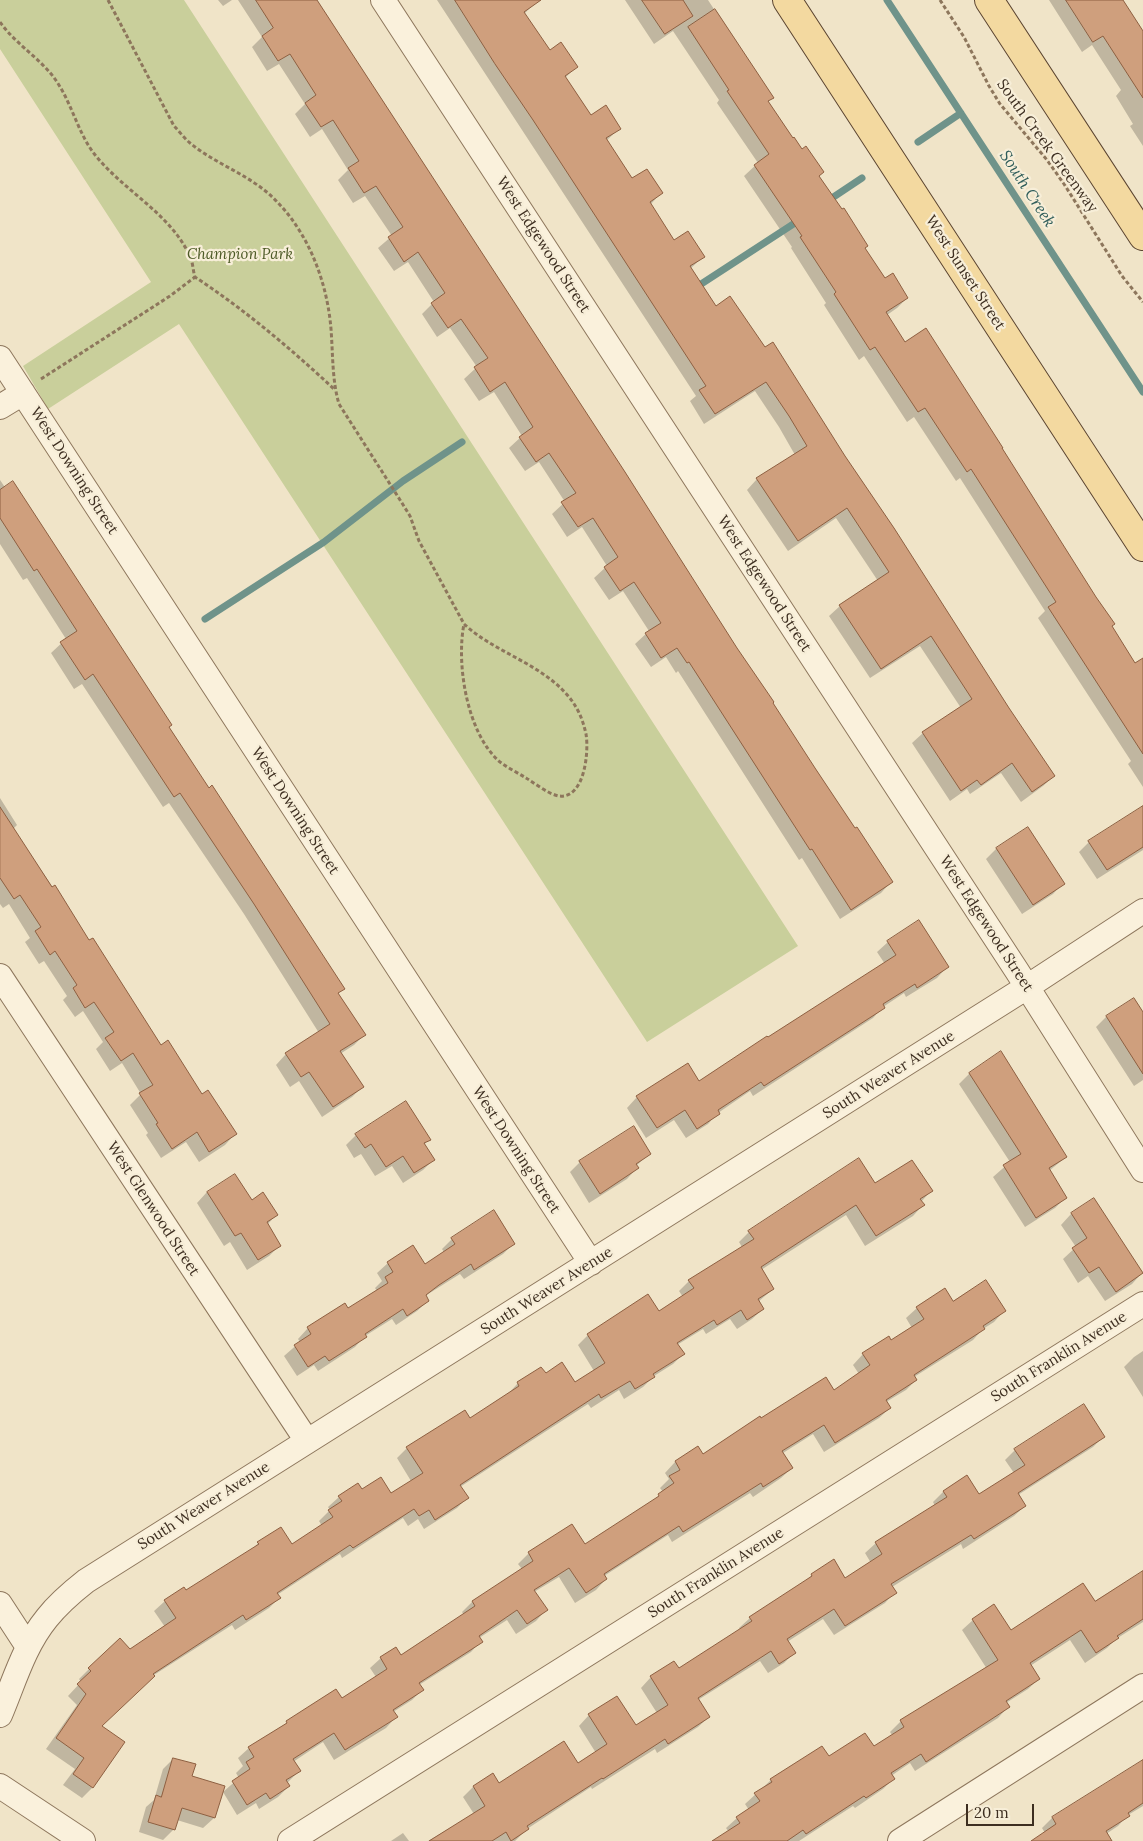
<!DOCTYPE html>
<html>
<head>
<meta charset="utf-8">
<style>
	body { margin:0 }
	#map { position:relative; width:1143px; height:1841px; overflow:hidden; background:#f0e4c8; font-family:Lora,serif }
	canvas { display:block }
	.scale { position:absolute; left:966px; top:1804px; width:68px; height:22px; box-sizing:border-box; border:2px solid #3d2e20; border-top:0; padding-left:6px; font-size:15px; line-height:18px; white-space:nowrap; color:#3d2e20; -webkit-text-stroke:4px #f7eed8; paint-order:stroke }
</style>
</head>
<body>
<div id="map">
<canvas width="1143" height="1841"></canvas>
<div class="scale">20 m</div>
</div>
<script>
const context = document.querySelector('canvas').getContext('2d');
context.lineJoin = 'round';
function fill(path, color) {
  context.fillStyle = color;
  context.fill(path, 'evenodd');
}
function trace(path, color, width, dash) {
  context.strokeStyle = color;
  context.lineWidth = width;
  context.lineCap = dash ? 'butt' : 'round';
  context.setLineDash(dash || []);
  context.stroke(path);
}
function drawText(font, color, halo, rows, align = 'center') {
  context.font = font + ' Lora,serif';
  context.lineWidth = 4.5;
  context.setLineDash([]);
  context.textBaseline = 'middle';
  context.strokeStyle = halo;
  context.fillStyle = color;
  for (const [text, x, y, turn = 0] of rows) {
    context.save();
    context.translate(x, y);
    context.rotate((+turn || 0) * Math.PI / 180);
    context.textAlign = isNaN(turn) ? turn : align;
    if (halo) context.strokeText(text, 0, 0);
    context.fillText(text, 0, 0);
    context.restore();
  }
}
fill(new Path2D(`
	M0 0H184L798 946 647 1042 179 324 48 409 23 366 151 282 0 49Z`), '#c9cf9b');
fill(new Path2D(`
	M218 0H232L223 6Z
	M238 0H316L814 769 891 882 881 893 840 919 802 858 799 860 678 671 676 673 666 657 651 667 635 644 649 631 623 591 609 600 594 578 607 566 582 527 567 537 552 514 565 502 539 462 525 471 509 448 522 436 494 392 479 401 464 379 477 367 450 328 437 337 422 314 434 302 408 262 394 271 378 248 392 236 365 196 353 203 338 180 348 170 322 129 310 137 295 114 305 104 279 64 267 71 252 47 262 37Z
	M437 0H532L534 4 524 14 549 52 576 67 565 78 591 116 619 129 606 141 632 180 661 193 651 204 673 242 703 257 690 269 715 308 1008 709 1054 776 1043 786 1021 802 1001 773 970 794 967 789 950 801 912 743 923 733 961 708 920 646 870 678 829 616 840 606 878 581 836 518 788 551 747 490 757 479 795 455 779 427 755 391 704 424 690 401 696 396Z
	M625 0H708L772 98 768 102 867 246 864 249 885 280 907 298 897 308 887 315 904 343 1001 449 1135 665 1143 667V787L1128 764 1131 761 1038 618 1045 611 960 478 956 481 914 417 907 422 864 356 859 360 824 305 826 303 791 248 792 247 744 176 758 163 717 103 719 100 673 31 654 44Z
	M1049 0H1122L1143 33V146L1130 126 1133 124 1116 96 1121 90 1092 45 1082 52Z
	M0 480 343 988 338 994 364 1035 354 1045 340 1054 362 1087 352 1097 322 1117 299 1081 290 1087 276 1065 286 1054 319 1033 244 914 169 803 163 807 82 684 74 689 51 653 66 639 27 578 23 580 0 544Z
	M0 798 17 825 13 829 161 1046 235 1134 225 1145 199 1162 186 1142 161 1158 146 1135 148 1133 130 1105 141 1094 122 1063 110 1071 96 1049 103 1042 83 1011 75 1017 63 1000 67 996 44 961 39 964 25 942 30 938 9 904 3 908 0 904Z
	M1143 807V850L1097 879 1079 852 1089 842Z
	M1027 828 1063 883 1053 894 1022 914 986 859 996 849Z
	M888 942 947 967 937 978 906 997 904 993 883 1007 873 1018 753 1096 750 1091 718 1113 708 1124 686 1138 674 1120 646 1138 627 1108 637 1097 699 1083 885 964 877 952Z
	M1133 999 1143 1014V1080L1134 1086 1096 1027 1106 1017Z
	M970 1073 1066 1157 1049 1171 1066 1197 1055 1208 1025 1227 993 1177 1010 1162 959 1084Z
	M356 1135 429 1139 424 1145 433 1160 423 1170 403 1183 392 1166 375 1176 361 1154 354 1158 346 1145Z
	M650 1153 636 1166 637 1168 627 1179 589 1203 570 1172 580 1162Z
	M875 1185 931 1191 921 1202 923 1205 913 1216 865 1246 846 1215 761 1270 773 1289 758 1302 763 1309 752 1319 737 1329 730 1319 706 1334 703 1329 677 1345 683 1354 673 1364 654 1376 643 1387 624 1399 619 1390 591 1408 588 1404 460 1487 467 1498 457 1508 424 1529 418 1519 408 1526 403 1518 342 1558 340 1554 277 1595 279 1598 269 1608 235 1630 232 1625 154 1675 100 1726 123 1742 92 1788 82 1798 63 1785 75 1769 46 1749 77 1705 68 1696 81 1682 79 1679 89 1669 130 1651 165 1627 154 1611 165 1601 186 1592 252 1550 258 1543 292 1546 322 1526 319 1521 330 1510 328 1507 339 1497 362 1491 391 1495 411 1481 397 1458 407 1448 469 1420 508 1394 518 1383 545 1374 574 1383 594 1371 578 1345 588 1335 658 1313 683 1297 679 1291 689 1281 742 1247 739 1242 749 1232Z
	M207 1192 251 1202 276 1215 267 1225 280 1245 269 1256 247 1270 230 1242 224 1246 197 1203Z
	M1093 1200 1142 1273 1132 1284 1105 1301 1088 1276 1078 1283 1063 1259 1076 1247 1061 1225 1071 1214Z
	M452 1239 514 1243 503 1254 464 1279 460 1274 425 1296 428 1301 417 1311 396 1325 392 1319 365 1336 355 1347 318 1371 314 1365 297 1376 284 1356 300 1342 298 1339 308 1328 348 1310 377 1291 375 1288 382 1281 377 1273 388 1263 424 1265 444 1252 442 1249Z
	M953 1303 1004 1311 994 1322 983 1329 973 1340 914 1377 916 1380 906 1390 886 1402 890 1408 879 1418 824 1452 813 1434 783 1453 792 1468 781 1478 753 1497 750 1493 672 1542 668 1535 604 1576 606 1579 596 1590 575 1603 559 1577 534 1592 546 1610 536 1621 516 1634 507 1620 479 1638 481 1641 471 1652 419 1685 422 1690 412 1700 393 1712 396 1717 386 1728 334 1760 323 1742 293 1762 299 1771 287 1783 289 1786 278 1797 259 1809 256 1803 237 1815 223 1792 239 1778 236 1773 243 1766 238 1758 249 1748 336 1690 341 1699 376 1677 370 1668 381 1658 401 1656 464 1615 462 1612 472 1602 522 1569 518 1564 529 1553 572 1526 584 1546 649 1504 663 1492 660 1488 669 1479 665 1473 675 1462 698 1448 702 1455 761 1420 834 1391 859 1374 853 1365 863 1354 891 1342 912 1328 906 1318 917 1308Z
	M1143 1351V1397L1124 1367 1134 1357Z
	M1104 1436 1093 1447 1018 1495 1025 1506 1014 1516 963 1549 961 1544 892 1587 895 1592 885 1603 834 1635 823 1619 787 1642 794 1653 784 1663 768 1673 760 1661 698 1700 709 1717 698 1727 657 1753 655 1749 592 1789 591 1787 527 1829 515 1841H428L474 1814 463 1797 473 1787 499 1784 577 1765 596 1753 579 1726 589 1715 635 1727 657 1713 641 1688 651 1677 679 1670 740 1630 739 1628 750 1618 804 1582 812 1575 845 1580 871 1563 865 1553 876 1543 935 1506 933 1502 943 1492 967 1477 979 1496 1014 1473 1005 1460 1015 1450Z
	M1143 1573V1622L1116 1639 1107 1648 1085 1663 1070 1640 1030 1666 1039 1679 1028 1689 1006 1703 1008 1707 998 1718 915 1771 910 1763 891 1776 893 1779 883 1789 855 1808 853 1806 799 1841H714L729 1832 726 1828 737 1818 749 1810 745 1804 771 1780 828 1758 873 1748 893 1736 890 1732 901 1721 987 1669 962 1630 973 1620 1011 1631 1094 1603Z
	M173 1759 190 1777 223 1787 214 1818 203 1828 177 1820 174 1829 163 1840 139 1832 146 1807 154 1800 163 1769Z
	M1143 1761V1806L1128 1815 1118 1826 1106 1834 1107 1841H1034L1045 1833 1042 1828 1052 1818Z
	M403 1833 409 1841H391Z`), '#0003');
trace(new Path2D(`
	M887 0 1143 392
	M918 142 961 113
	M826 202 862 178
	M695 288 801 219
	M205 619 324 542 403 481 462 442`), '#6f938a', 7);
const building = new Path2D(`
	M256 0H317L625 472 737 648 774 702 773 703 815 768 855 828 857 827 893 882 851 910 812 849 810 850 689 662 687 663 677 648 661 658 645 633 661 623 634 582 620 591 604 567 618 557 593 518 578 527 561 502 576 493 549 453 536 462 519 437 533 427 505 382 490 392 474 367 488 358 461 319 448 328 431 303 445 293 418 252 404 262 388 237 403 227 376 186 364 193 348 168 359 161 333 120 321 127 305 103 316 95 290 54 278 61 262 36 273 28Z
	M455 0H541L524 12 550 50 561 42 578 67 565 76 591 115 606 105 621 129 606 138 632 178 647 169 663 193 650 202 674 240 688 231 705 257 690 266 716 306 730 296 765 347 773 342 845 456 894 528 1009 708 1055 776 1032 792 1012 763 981 785 977 780 961 791 922 732 972 699 931 636 881 669 839 605 889 572 847 508 798 541 756 478 807 446 789 416 766 382 715 414 699 390 706 386 533 120 495 64Z
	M642 0H683L693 16 665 34Z
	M1066 0H1123L1143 31V98L1103 36 1093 42Z
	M715 9 774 98 768 101 793 138 794 137 802 149 806 146 824 172 819 176 842 209 844 208 868 246 865 248 885 278 893 273 908 298 886 312 905 342 926 328 1003 448H1002L1096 597 1115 624 1112 626 1135 663 1143 658V754L1048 607 1056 602 971 469 967 472 925 408 918 412 875 347 870 350 834 294 836 292 800 237 802 236 754 165 769 154 727 91 729 90 688 27Z
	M13 481 172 725 169 727 209 788 212 785 345 989 338 993 366 1035 340 1051 364 1087 333 1107 309 1072 301 1077 285 1053 330 1024 254 904 180 793 174 797 93 674 85 680 60 642 77 631 37 569 34 571 0 518V490Z
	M1143 806V847L1107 870 1088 841Z
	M0 807 52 887 55 885 89 940 93 938 161 1045 168 1040 202 1094 208 1090 237 1134 209 1152 197 1132 172 1149 156 1124 158 1123 139 1093 153 1085 133 1053 121 1061 105 1038 114 1032 94 1002 85 1008 73 988 77 985 55 951 50 955 35 931 41 927 20 895 14 899 0 878Z
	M1028 827 1065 884 1033 905 996 848Z
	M919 920 949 967 917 988 915 984 883 1004 885 1008 764 1086 761 1082 718 1110 720 1114 697 1129 685 1110 657 1128 636 1096 688 1063 699 1081 767 1036 768 1037 896 955 887 941Z
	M1134 998 1143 1012V1074L1106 1016Z
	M1001 1051 1067 1157 1049 1168 1067 1198 1036 1218 1003 1165 1021 1154 969 1073Z
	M406 1101 431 1140 424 1143 435 1160 414 1173 403 1156 386 1167 371 1144 365 1148 355 1134Z
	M634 1126 651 1154 636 1164 639 1168 600 1194 579 1161Z
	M859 1158 875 1183 912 1160 933 1191 920 1199 925 1205 876 1236 856 1205 761 1267 774 1289 758 1299 764 1309 747 1320 741 1310 717 1325 714 1320 677 1343 685 1354 653 1374 655 1377 635 1389 630 1381 601 1398 599 1394 460 1485 469 1498 435 1520 429 1510 419 1516 414 1509 353 1548 350 1545 277 1593 281 1598 246 1620 243 1615 153 1674 155 1676 102 1726 125 1742 93 1788 73 1774 84 1758 56 1738 86 1694 77 1684 91 1671 88 1668 120 1638 130 1649 176 1618 164 1600 184 1587 186 1590 259 1544 257 1542 281 1527 292 1544 333 1517 328 1510 342 1501 338 1496 358 1483 362 1489 381 1477 391 1493 423 1473 406 1447 465 1410 470 1418 519 1386 517 1382 541 1367 546 1373 562 1362 575 1382 605 1363 587 1334 648 1294 659 1311 694 1288 688 1280 754 1239 748 1231Z
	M235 1174 252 1200 263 1192 278 1215 267 1222 281 1246 258 1260 241 1233 235 1236 207 1192Z
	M1094 1198 1143 1273 1116 1292 1099 1267 1089 1273 1072 1248 1087 1238 1071 1213Z
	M494 1210 515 1244 474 1270 471 1264 439 1285 426 1295 429 1301 407 1316 403 1309 365 1334 367 1337 329 1361 325 1356 308 1367 294 1345 311 1334 307 1327 345 1303 348 1308 388 1283 385 1277 393 1272 387 1262 413 1245 425 1264 455 1244 451 1238Z
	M986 1280 1006 1311 983 1326 985 1329 914 1375 917 1380 886 1400 891 1408 835 1443 824 1425 782 1451 793 1468 763 1487 761 1483 683 1532 679 1526 604 1574 607 1579 586 1593 569 1568 534 1590 548 1610 527 1624 517 1610 479 1636 483 1642 419 1683 424 1690 393 1710 398 1717 345 1750 334 1733 293 1759 301 1771 286 1780 290 1786 270 1799 266 1793 247 1805 232 1781 250 1769 246 1762 254 1757 248 1747 287 1723 286 1721 336 1689 342 1698 387 1669 380 1657 396 1647 401 1655 475 1606 472 1601 533 1561 528 1552 572 1524 585 1544 659 1496 658 1494 674 1483 669 1476 680 1470 675 1461 698 1446 703 1454 760 1416 761 1418 826 1377 834 1390 870 1365 862 1353 889 1336 891 1340 924 1319 916 1307 945 1288 953 1301Z
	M1084 1404 1105 1437 1018 1493 1026 1506 974 1539 971 1535 891 1584 897 1593 845 1626 834 1609 787 1639 796 1653 779 1664 771 1651 698 1698 710 1717 668 1744 665 1739 603 1779 602 1778 527 1826 529 1829 511 1841 506 1832 492 1841H429L485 1806 473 1786 493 1773 499 1783 564 1741 578 1763 607 1744 588 1714 617 1696 636 1725 668 1705 650 1676 674 1661 679 1668 752 1621 749 1617 812 1576 811 1574 834 1559 845 1578 882 1554 875 1542 947 1497 943 1491 967 1475 979 1494 1025 1465 1014 1449Z
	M1143 1571V1619L1117 1636 1119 1638 1096 1653 1081 1630 1030 1663 1040 1679 1006 1701 1010 1707 926 1762 921 1754 891 1773 895 1779 866 1798 864 1796 806 1834 803 1830 787 1841H712L740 1823 736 1817 760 1801 754 1793 772 1782 770 1779 822 1746 829 1756 865 1733 874 1746 904 1727 900 1720 998 1660 972 1619 994 1604 1011 1630 1083 1583 1095 1601Z
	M173 1758 196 1764 192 1776 225 1786 215 1818 182 1808 175 1830 148 1822 156 1795 161 1797Z
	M1143 1760V1803L1128 1813 1130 1816 1106 1831 1112 1841H1031L1056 1824 1052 1817Z`);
fill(building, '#cf9f7d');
trace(building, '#8d5f41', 1);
const minor = new Path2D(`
	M383 0 1017 971 1143 1170
	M0 358 591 1263
	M0 407 23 393
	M0 976 307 1441
	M0 1604 28 1647
	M0 1715C14 1682 24 1646 47 1618 58 1604 72 1592 86 1581L1027 987 1143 911
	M0 1786 83 1841
	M290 1841 1143 1304
	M900 1841 1143 1686`);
const major = new Path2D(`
	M787 0 1143 547
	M989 0 1143 236`);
trace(minor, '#8d765c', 26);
trace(major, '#5b4430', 30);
trace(new Path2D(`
	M108 0 174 126C179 131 184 138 190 143 214 163 245 173 269 194 307 228 327 280 331 329 333 355 332 380 339 404L402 503 410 516 419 541 464 624C495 653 541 663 569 697 578 708 583 720 586 734 589 751 585 799 559 796 548 794 536 784 526 778 518 773 508 768 500 762 467 734 456 664 464 624
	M940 0 964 37 989 86 1000 104 1047 160 1064 184 1122 276 1143 302
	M0 22C16 45 42 59 57 82 73 106 78 134 96 156 125 192 173 215 191 259 193 264 193 271 195 277 245 310 290 348 334 389
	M41 379 170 296 195 277`), '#8d765c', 3, [4, 2.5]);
trace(minor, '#faf1dc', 24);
trace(major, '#f3d9a0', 28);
drawText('15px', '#3d2e20', '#f7eed8', [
	["South Creek Greenway",1047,146,54],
	["West Edgewood Street",543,245,57],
	["West Sunset Street",965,273,57],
	["West Downing Street",74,471,57],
	["West Edgewood Street",764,584,57],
	["West Downing Street",295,811,57],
	["West Edgewood Street",986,924,57],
	["South Weaver Avenue",889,1075,-32],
	["West Downing Street",516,1150,57],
	["West Glenwood Street",153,1209,57],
	["South Weaver Avenue",547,1291,-32],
	["South Franklin Avenue",1059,1357,-32],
	["South Weaver Avenue",204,1506,-32],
	["South Franklin Avenue",716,1573,-32]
]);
drawText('italic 15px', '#4d5a26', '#f7eed8', [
	["Champion Park",240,255]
]);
drawText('italic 16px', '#2f5d5a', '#f7eed8', [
	["South Creek",1027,189,57]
]);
</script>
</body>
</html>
